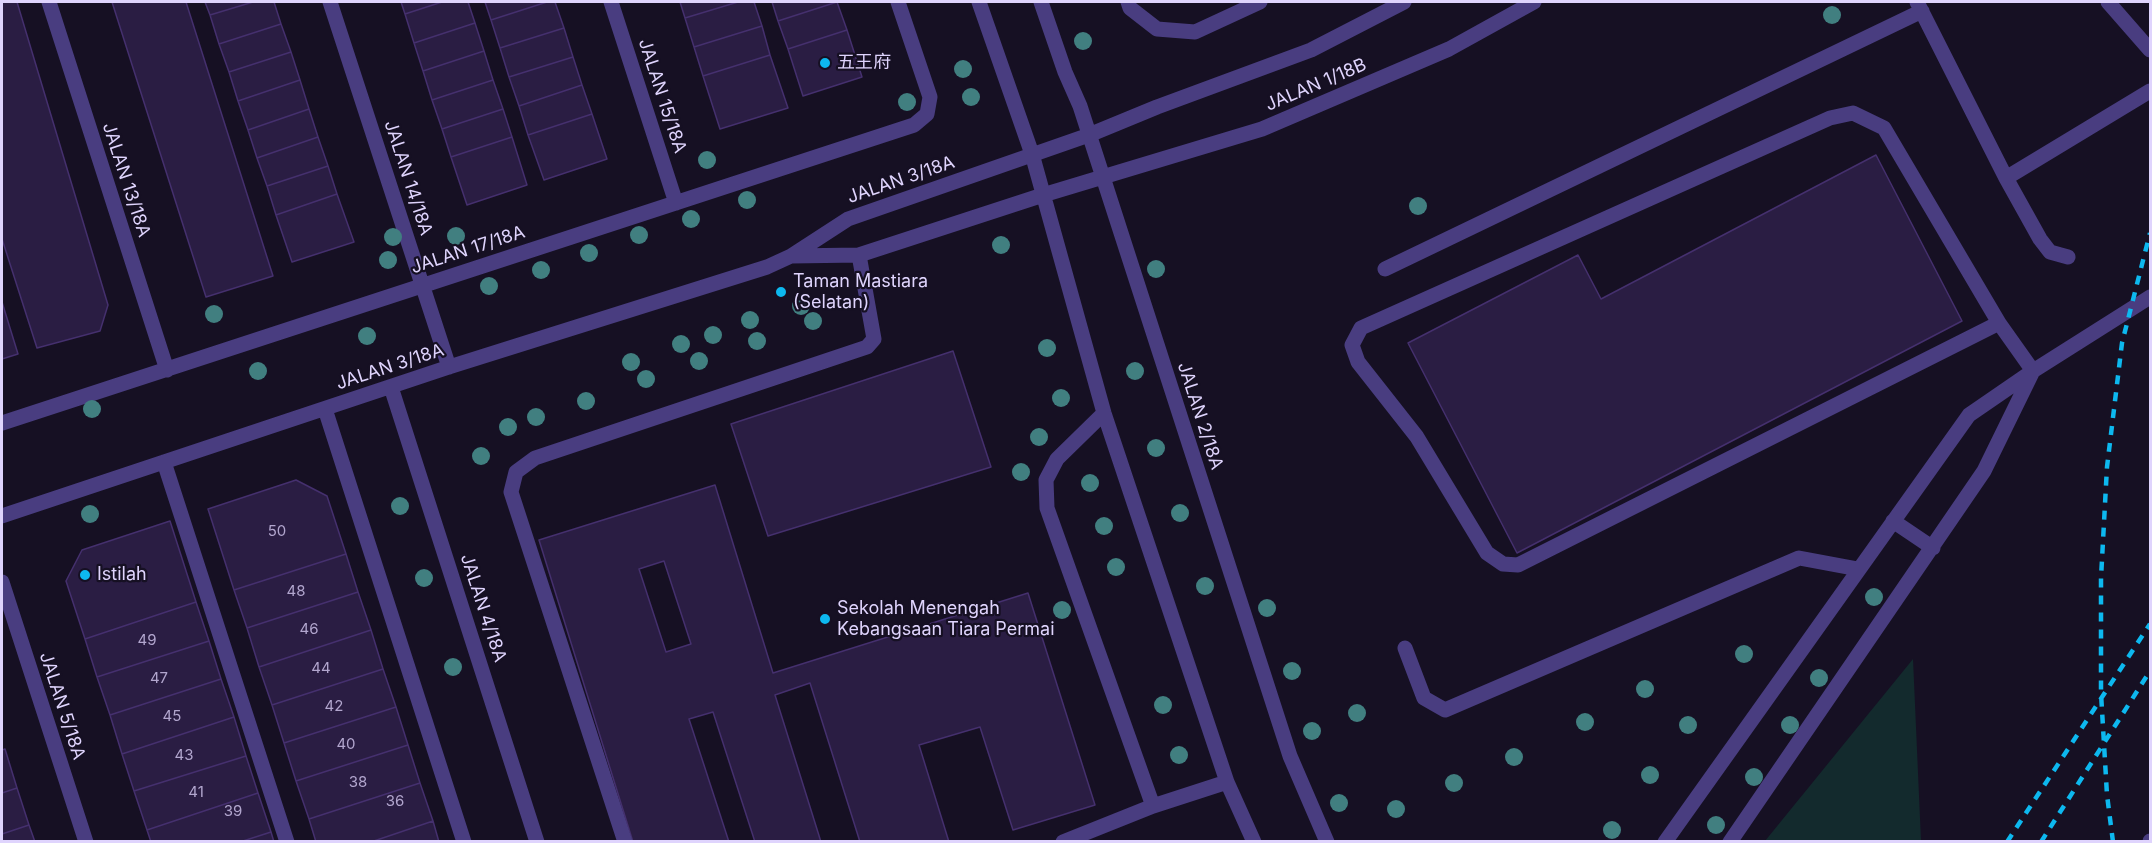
<!DOCTYPE html>
<html>
<head>
<meta charset="utf-8">
<style>
	body { margin:0 }
	#map { position:relative; width:2152px; height:843px; overflow:hidden; background:#161023; font-family:Inter,sans-serif }
	canvas { display:block }
	.frame { position:absolute; inset:0; border:3px solid #dfd4fd; pointer-events:none }
</style>
</head>
<body>
<div id="map">
<canvas width="2152" height="843"></canvas>
<div class="frame"></div>
</div>
<script>
const context = document.querySelector('canvas').getContext('2d');
context.lineJoin = 'round';
function fill(path, color) {
  context.fillStyle = color;
  context.fill(path, 'evenodd');
}
function trace(path, color, width, dash) {
  context.strokeStyle = color;
  context.lineWidth = width;
  context.lineCap = dash ? 'butt' : 'round';
  context.setLineDash(dash || []);
  context.stroke(path);
}
function drawText(font, color, halo, rows, align = 'center') {
  context.font = font + ' Inter,"Noto Sans SC",sans-serif';
  context.lineWidth = 4.5;
  context.setLineDash([]);
  context.textBaseline = 'middle';
  context.strokeStyle = halo;
  context.fillStyle = color;
  for (const [text, x, y, turn = 0] of rows) {
    context.save();
    context.translate(x, y);
    context.rotate((+turn || 0) * Math.PI / 180);
    context.textAlign = isNaN(turn) ? turn : align;
    if (halo) context.strokeText(text, 0, 0);
    context.fillText(text, 0, 0);
    context.restore();
  }
}
fill(new Path2D(`
	M1913 659 1921 841H1765Z`), '#132a2d');
const building = new Path2D(`
	M2 2H17L108 305 100 331 37 348 2 239Z
	M112 2H186L273 276 206 297Z
	M205 2H253L210 15Z
	M253 2H274L281 24 219 44 210 15Z
	M401 2H442L405 14Z
	M442 2H468L475 23 414 43 405 14Z
	M485 2H547L491 20Z
	M547 2H555L564 28 500 48 491 20Z
	M680 2H738L685 18Z
	M738 2H754L762 26 694 47 685 18Z
	M772 2H837L778 21Z
	M837 2 847 30 788 49 778 21Z
	M475 23 484 51 423 71 414 43Z
	M281 24 291 52 229 72 219 44Z
	M762 26 770 55 703 76 694 47Z
	M564 28 573 57 509 77 500 48Z
	M847 30 862 77 803 96 788 49Z
	M484 51 493 80 432 100 423 71Z
	M291 52 300 80 238 101 229 72Z
	M770 55 788 108 720 129 703 76Z
	M573 57 582 85 519 106 509 77Z
	M300 80 309 109 248 130 238 101Z
	M493 80 503 109 442 129 432 100Z
	M582 85 592 114 528 135 519 106Z
	M309 109 318 137 257 158 248 130Z
	M503 109 512 137 451 157 442 129Z
	M592 114 607 159 544 180 528 135Z
	M318 137 328 166 267 186 257 158Z
	M512 137 527 185 467 205 451 157Z
	M1876 155 1962 321 1517 553 1408 343 1578 255 1601 299Z
	M328 166 337 194 276 215 267 186Z
	M337 194 354 242 292 262 276 215Z
	M2 302 18 354 2 359Z
	M953 351 991 467 768 536 731 424Z
	M296 480 327 496 346 554 234 590 208 509Z
	M715 485 773 673 1028 593 1095 805 1013 830 980 727 919 745 949 842H860L810 683 775 695 821 842H755L713 712 689 719 729 842H633L539 540ZM664 561 691 644 666 652 639 569Z
	M170 521 196 602 85 639 66 581 82 550Z
	M346 554 358 592 247 628 234 590Z
	M358 592 371 630 259 667 247 628Z
	M196 602 209 641 97 677 85 639Z
	M371 630 383 669 272 705 259 667Z
	M209 641 221 679 110 715 97 677Z
	M383 669 396 707 284 743 272 705Z
	M221 679 234 717 122 754 110 715Z
	M396 707 408 745 296 781 284 743Z
	M234 717 246 756 134 791 122 754Z
	M408 745 420 783 309 819 296 781Z
	M5 749 17 788 2 793V750Z
	M246 756 258 793 147 830 134 791Z
	M420 783 433 821 371 842H316L309 819Z
	M17 788 29 825 2 834V793Z
	M258 793 271 832 240 842H151L147 830Z
	M433 821 439 842H371Z
	M29 825 35 842H2V834Z
	M271 832 274 842H240Z`);
fill(building, '#2a1d43');
trace(building, '#45306e', 1.5);
trace(new Path2D(`
	M49 2 167 370
	M330 2 449 367
	M611 2 676 203
	M979 2 1032 154 1104 413 1227 782 1254 842
	M1041 2 1065 72 1080 106 1290 756 1327 842
	M1128 2 1130 8 1157 29 1195 32 1260 2
	M1917 2 2006 178 2040 239 2050 252 2068 257
	M2108 2 2150 50
	M2006 178 2150 91
	M791 256 859 255 1043 195 1262 129 1449 49 1534 2
	M1385 269 1922 11
	M1999 323 1518 565 1503 564 1487 553 1417 437 1358 362 1352 345 1361 328 1830 118 1853 113 1884 128 1999 323 2033 371
	M391 387 537 842
	M325 409 464 842
	M1104 413 1057 459 1046 480 1047 508 1153 806
	M2 423 914 125 927 114 930 97 898 2
	M164 462 287 842
	M2 516 449 367 767 267 791 256 848 219 1089 135 1157 107 1311 50 1404 2
	M1893 521 1933 548
	M2 582 86 842
	M1405 648 1424 698 1445 710 1799 558 1858 569
	M625 842 511 492 516 472 535 458 867 347 874 339 859 255
	M1063 842 1153 806 1227 782
	M1665 842 1969 415 2033 371 2150 297
	M1730 842 1984 471 2032 373
	M2150 842V841`), '#493d80', 15);
trace(new Path2D(`
	M2007 842 2150 624
	M2041 842 2150 671
	M2113 842 2107 795 2101 693V578L2107 467 2122 343 2150 233`), '#0db8ef', 4.5, [9, 8]);
context.fillStyle = '#417f80';
for (const [x, y] of [
	[1832,15],
	[1083,41],
	[963,69],
	[971,97],
	[907,102],
	[707,160],
	[747,200],
	[1418,206],
	[691,219],
	[639,235],
	[456,236],
	[393,237],
	[1001,245],
	[589,253],
	[388,260],
	[1156,269],
	[541,270],
	[489,286],
	[801,306],
	[214,314],
	[750,320],
	[813,321],
	[713,335],
	[367,336],
	[757,341],
	[681,344],
	[1047,348],
	[699,361],
	[631,362],
	[258,371],
	[1135,371],
	[646,379],
	[1061,398],
	[586,401],
	[92,409],
	[536,417],
	[508,427],
	[1039,437],
	[1156,448],
	[481,456],
	[1021,472],
	[1090,483],
	[400,506],
	[1180,513],
	[90,514],
	[1104,526],
	[1116,567],
	[424,578],
	[1205,586],
	[1874,597],
	[1267,608],
	[1062,610],
	[1744,654],
	[453,667],
	[1292,671],
	[1819,678],
	[1645,689],
	[1163,705],
	[1357,713],
	[1585,722],
	[1688,725],
	[1790,725],
	[1312,731],
	[1179,755],
	[1514,757],
	[1650,775],
	[1754,777],
	[1454,783],
	[1339,803],
	[1396,809],
	[1716,825],
	[1612,830]
]) {
  context.beginPath();
  context.arc(x, y, 9, 0, 2 * Math.PI);
  context.fill();
}
for (const [x, y, r, color] of [
	[825,63,6,"#0db8ef"],
	[781,292,6,"#0db8ef"],
	[85,575,6,"#0db8ef"],
	[825,619,6,"#0db8ef"]
]) {
  const dot = new Path2D();
  dot.arc(x, y, r, 0, 2 * Math.PI);
  context.fillStyle = color;
  context.fill(dot);
  trace(dot, '#161023', 2);
}
drawText('15px', '#b2a6ce', null, [
	["50",277,531],
	["48",296,591],
	["46",309,629],
	["49",147,640],
	["44",321,668],
	["47",159,678],
	["42",334,706],
	["45",172,716],
	["40",346,744],
	["43",184,755],
	["38",358,782],
	["41",196,792],
	["36",395,801],
	["39",233,811]
]);
drawText('18px', '#dfd4fd', '#161023', [
	["五王府",837,63],
	["Taman Mastiara",793,282],
	["(Selatan)",793,303],
	["Istilah",97,575],
	["Sekolah Menengah",837,609],
	["Kebangsaan Tiara Permai",837,630]
], 'left');
drawText('18px', '#dfd4fd', '#161023', [
	["JALAN 1/18B",1316,85,-23],
	["JALAN 15/18A",662,96,72],
	["JALAN 14/18A",408,178,72],
	["JALAN 13/18A",126,180,72],
	["JALAN 3/18A",901,180,-19],
	["JALAN 17/18A",468,250,-18],
	["JALAN 3/18A",390,367,-18],
	["JALAN 2/18A",1200,416,72],
	["JALAN 4/18A",483,608,72],
	["JALAN 5/18A",62,706,72]
]);
</script>
</body>
</html>
